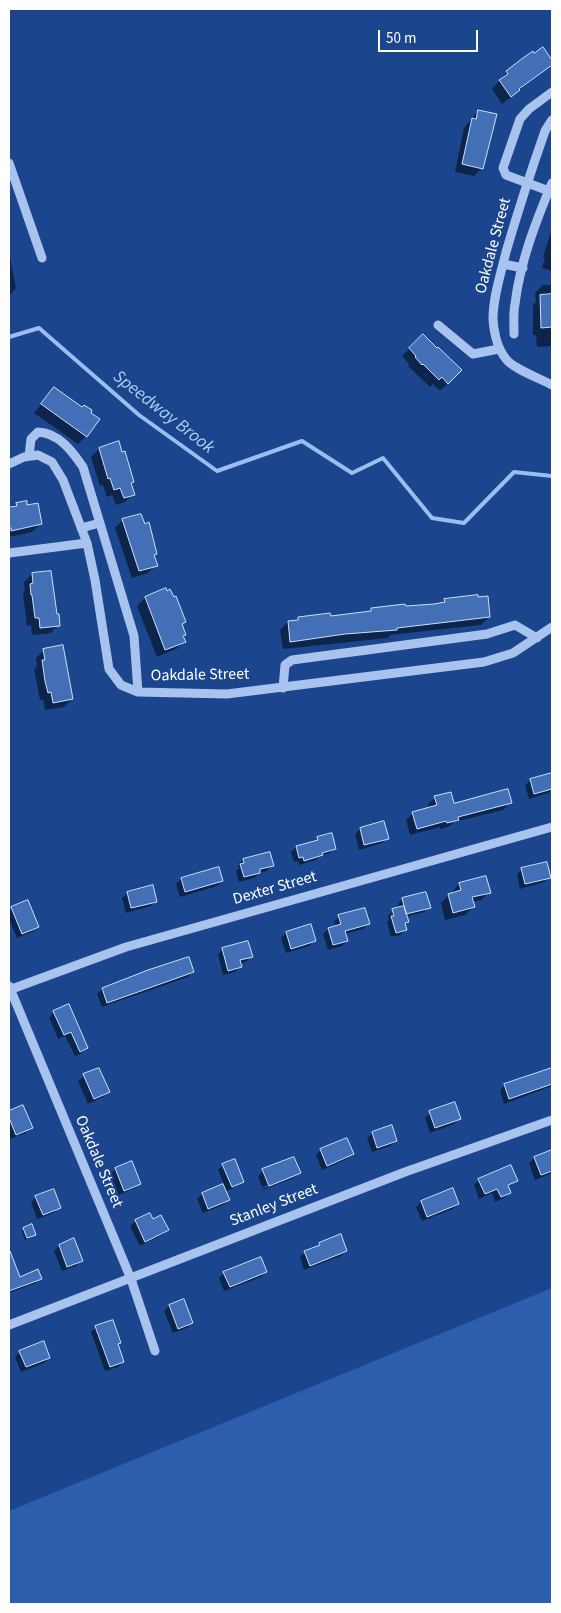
<!DOCTYPE html>
<html>
<head>
<meta charset="utf-8">
<style>
	body { margin:0 }
	#map { position:relative; width:561px; height:1613px; overflow:hidden; background:#1b468e; font-family:"Source Sans 3",sans-serif }
	canvas { display:block }
	.frame { position:absolute; inset:0; border:10px solid #fff; pointer-events:none }
	.scale { position:absolute; left:378px; top:30px; width:100px; height:22px; box-sizing:border-box; border:2px solid #fff; border-top:0; padding-left:6px; font-size:15px; line-height:18px; white-space:nowrap; color:#fff; -webkit-text-stroke:4px #1b468e; paint-order:stroke }
</style>
</head>
<body>
<div id="map">
<canvas width="561" height="1613"></canvas>
<div class="frame"></div>
<div class="scale">50 m</div>
</div>
<script>
const context = document.querySelector('canvas').getContext('2d');
context.lineJoin = 'round';
function fill(path, color) {
  context.fillStyle = color;
  context.fill(path, 'evenodd');
}
function trace(path, color, width, dash) {
  context.strokeStyle = color;
  context.lineWidth = width;
  context.lineCap = dash ? 'butt' : 'round';
  context.setLineDash(dash || []);
  context.stroke(path);
}
function drawText(font, color, halo, rows, align = 'center') {
  context.font = font + ' "Source Sans 3",sans-serif';
  context.lineWidth = 4;
  context.setLineDash([]);
  context.textBaseline = 'middle';
  context.strokeStyle = halo;
  context.fillStyle = color;
  for (const [text, x, y, turn = 0] of rows) {
    context.save();
    context.translate(x, y);
    context.rotate((+turn || 0) * Math.PI / 180);
    context.textAlign = isNaN(turn) ? turn : align;
    if (halo) context.strokeText(text, 0, 0);
    context.fillText(text, 0, 0);
    context.restore();
  }
}
fill(new Path2D(`
	M552 1288V1604H9V1511Z`), '#2d5ead');
fill(new Path2D(`
	M543 48 552 62V64L502 104 492 89 507 72Z
	M478 111 482 168 474 176 455 172 464 128Z
	M552 229V271L542 268 545 258 543 257Z
	M9 252 16 288 9 296Z
	M543 285H552V346L537 347 536 335H533V305L536 302 535 293Z
	M423 336 461 371 440 391 433 384 430 387 408 366 409 364 402 356Z
	M54 389 86 436 78 444 34 413Z
	M99 449 133 482 130 485 133 494 125 502 116 505 112 495 107 497 103 485 100 486 91 457Z
	M26 503V506L40 524 32 532 9 537V506Z
	M123 520 156 554 154 556 156 565 148 573 132 578 115 528Z
	M32 574 58 625 51 633 32 635 31 625 27 626 23 593 25 590 24 582Z
	M165 590 185 622 181 625 185 634 182 637 184 641 176 649 157 657 137 606 145 598Z
	M445 601 489 617 481 625 390 635 388 638 283 649 280 630 288 622 295 621 298 618 330 617 368 613 371 609 441 604Z
	M44 650 72 699 64 707 45 710 43 699 40 700 34 669 37 666 36 658Z
	M550 775 552 790 548 793 529 799 525 785 531 780Z
	M435 798 453 804 510 803 503 810 454 822 450 826 440 829V827L410 835 406 820 413 813 429 809 428 804Z
	M383 823 387 838 382 843 359 850 355 834 360 829Z
	M318 838 335 848 330 853 320 856 316 860 299 865 298 861 294 862 291 852 296 847 314 842Z
	M269 854 272 865 267 871 259 873 254 878 239 882 236 871 239 868 238 865 243 860Z
	M522 869 550 877 544 882 520 889 517 875Z
	M181 879 222 881 217 886 180 897 176 884Z
	M459 884 489 892 481 900 472 902 473 907 465 915 445 920 441 903 449 895 452 894V892Z
	M128 893 156 901 151 906 126 913 122 898Z
	M403 899 429 907 424 912 406 917 407 922 404 925 405 930 400 935 391 937 387 922 389 920 388 916 393 911 399 909 398 904Z
	M12 908 37 927 32 932 17 938 9 919V911Z
	M339 917 368 924 363 929 345 934 347 941 342 946 328 950 323 934 328 929 336 927 334 922Z
	M286 933 314 941 309 946 286 953 281 938Z
	M223 949 251 956 246 962 239 964 240 967 235 972 223 975 218 954Z
	M193 972 188 977 102 1007 97 994 102 989Z
	M54 1012 87 1047 82 1053 75 1056 65 1036 58 1039 49 1017Z
	M552 1068V1086L504 1104 500 1090 505 1085Z
	M98 1069 108 1092 103 1097 88 1104 78 1081 84 1076Z
	M23 1107 31 1128 26 1133 10 1139 9 1135V1112Z
	M430 1113 460 1118 454 1124 430 1133 425 1118Z
	M373 1133 396 1141 390 1146 372 1152 367 1138Z
	M321 1150 353 1154 347 1159 322 1170 316 1155Z
	M552 1151V1173L535 1180 529 1163 534 1158Z
	M223 1165 243 1181 237 1186 225 1192 228 1200 223 1205 203 1213 197 1199 202 1194 224 1185 218 1170Z
	M116 1169 140 1183 134 1188 119 1195 110 1174Z
	M263 1171 299 1173 294 1178 263 1190 258 1176ZM295 1174V1177L263 1189 262 1187Z
	M479 1180 516 1181 507 1188 510 1193 504 1198 495 1202 492 1193 479 1199 474 1185Z
	M36 1197 59 1207 54 1213 37 1219 31 1202Z
	M421 1202 458 1204 453 1209 422 1221 416 1207Z
	M152 1220 167 1230 162 1235 140 1246 130 1226 136 1221Z
	M24 1229 35 1234 25 1240 22 1231Z
	M73 1240 81 1260 76 1266 62 1271 54 1251 59 1246Z
	M320 1244 346 1251 341 1256 304 1270 300 1257 305 1252 316 1248Z
	M15 1269 19 1278H40L36 1283 9 1293V1271Z
	M266 1272 261 1277 224 1291 219 1278 224 1273Z
	M184 1301 192 1322 187 1328 173 1333 164 1311 169 1306Z
	M96 1327 119 1343 117 1345 123 1362 118 1367 105 1371 91 1332Z
	M20 1352 49 1358 44 1363 21 1372 15 1357Z`), '#0007');
trace(new Path2D(`
	M9 337 39 328 139 415 217 471 302 441 352 473 383 458 432 518 464 523 514 472 552 476`), '#9bbdf0', 4);
const building = new Path2D(`
	M543 47 552 60V65L519 89 520 90 511 97 499 80 508 74 506 71 523 58 533 51 534 53Z
	M478 110 497 114 483 169 462 164 472 118 476 119Z
	M552 294V327L541 328 540 295Z
	M423 334 437 348 438 347 462 370 448 384 442 377 439 380 423 364 422 365 415 357 416 356 409 348Z
	M54 387 82 407 84 405 92 410 91 413 100 419 87 437 41 404Z
	M119 441 122 452 125 451 134 482 131 483 135 495 124 498 120 488 114 490 110 478 108 479 99 448Z
	M27 501V505L38 503 42 524 11 531V528H9V507L17 506 16 503Z
	M141 514 145 524 149 522 157 554 154 555 158 566 139 571 122 519Z
	M51 571 57 614H59L60 626 40 628 39 618H35L32 595H31L30 584 33 583 32 573Z
	M166 588 167 591 170 589 174 597 176 596 186 622 182 624 186 635 183 636 186 642 165 650 145 597Z
	M478 595V597L488 596 490 617 397 628V630L345 634 290 642 288 621 298 620V617L330 613 331 616 371 611V608L405 604 406 606 434 604 445 602 444 599Z
	M63 645 73 699 53 703 51 692 48 693 45 681 42 660H45L43 649Z
	M552 773V789L534 794 530 779Z
	M508 789 512 803 458 817 459 820 447 823 446 821 417 829 412 812 437 805 434 796 451 792 454 803Z
	M384 821 389 839 364 845 360 828Z
	M332 833 336 849 322 853 323 855 304 861 303 857 299 858 296 846 318 840 317 837Z
	M270 852 274 866 260 869V873L244 877 240 864 244 863 243 859Z
	M547 862 551 878 525 884 521 868Z
	M219 867 223 881 185 892 181 878Z
	M486 876 491 893 472 897 475 907 453 913 448 894 461 890 459 883Z
	M153 885 157 902 131 908 127 892Z
	M426 892 431 908 406 914 402 898Z
	M28 900 39 927 22 934 11 907Z
	M404 906 409 922 405 923 407 930 396 933 391 916H394L392 909Z
	M365 908 370 924 345 931 348 941 333 945 328 928 341 924 338 915Z
	M311 924 316 941 291 949 286 932Z
	M248 941 253 957 240 960 242 967 228 971 222 948Z
	M189 957 194 972 107 1003 102 988 148 970Z
	M69 1004 88 1048 80 1052 71 1032 64 1035 53 1011Z
	M99 1068 110 1092 94 1099 83 1074Z
	M552 1068V1084L509 1099 504 1084Z
	M455 1102 461 1119 435 1128 429 1111Z
	M23 1105 33 1128 16 1135 9 1118V1111Z
	M392 1125 397 1141 377 1148 372 1132Z
	M347 1138 354 1154 327 1166 320 1149Z
	M552 1150V1171L541 1175 534 1157Z
	M294 1157 301 1173 269 1186 262 1169Z
	M235 1159 244 1182 232 1187 222 1164Z
	M132 1161 141 1184 124 1191 115 1168Z
	M511 1165 518 1181 508 1185 511 1193 501 1197 497 1189 485 1194 478 1179Z
	M223 1184 230 1200 208 1209 202 1193Z
	M453 1188 459 1204 427 1217 421 1201Z
	M54 1189 61 1208 43 1215 35 1196Z
	M150 1213 153 1219 161 1215 169 1230 145 1242 135 1220Z
	M32 1224 36 1235 27 1238 23 1228Z
	M341 1234 347 1251 310 1266 304 1251 320 1245 319 1243Z
	M74 1238 83 1261 67 1267 59 1245Z
	M9 1251H10L20 1277 38 1269 42 1279 9 1291Z
	M261 1257 267 1272 230 1287 223 1272Z
	M184 1299 193 1323 178 1329 169 1305Z
	M113 1320 121 1343 118 1344 124 1362 110 1367 95 1326Z
	M44 1341 50 1358 26 1367 19 1351Z`);
fill(building, '#436fb7');
trace(building, '#cedffa', 1);
trace(new Path2D(`
	M552 120 545 131C531 171 518 211 506 252 501 273 493 297 493 319 494 333 497 348 506 359 512 368 541 379 552 385
	M9 163 42 258
	M549 191 506 175 503 168 520 119 529 109 552 92
	M503 264 523 268
	M438 325 473 354 499 349
	M514 334C514 324 513 313 515 304 520 262 536 221 552 183
	M29 456 31 439 38 432C59 433 72 451 83 467L134 636 138 692
	M9 464 24 457 38 455 52 462 63 480 87 543 95 580 109 669 121 685 138 692 227 694 484 662 513 653 552 627
	M81 528 100 523
	M9 553 87 543
	M283 688 285 665 292 660 487 634 515 625 537 638
	M9 986 131 1279 155 1351
	M9 990 126 947 552 827
	M9 1325 405 1172 552 1120`), '#a8c3ee', 9);
drawText('16px', '#fff', '#1b468e', [
	["Oakdale Street",494,246,-75],
	["Oakdale Street",200,676,-1],
	["Dexter Street",275,889,-16],
	["Oakdale Street",98,1162,67],
	["Stanley Street",274,1206,-21]
]);
drawText('italic 18px', '#b4cdf5', '#1b468e', [
	["Speedway Brook",163,413,38]
]);
</script>
</body>
</html>
